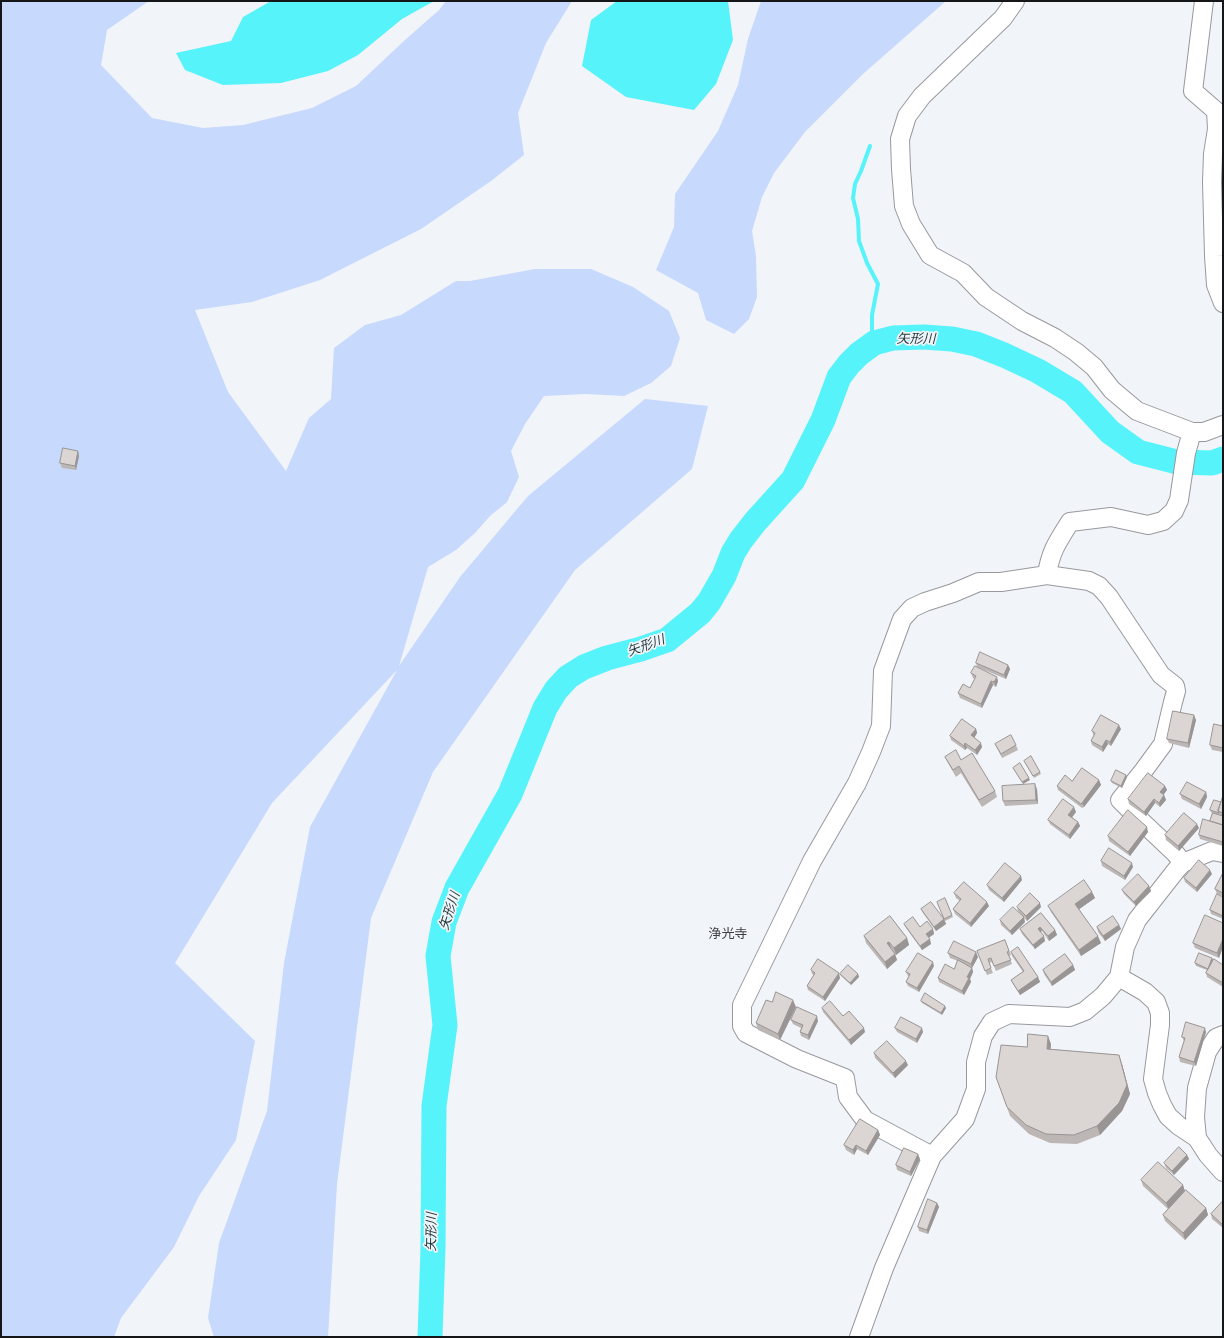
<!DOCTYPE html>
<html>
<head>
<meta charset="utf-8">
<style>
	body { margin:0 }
	#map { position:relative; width:1224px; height:1338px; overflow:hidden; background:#f1f4f9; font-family:Merriweather,serif }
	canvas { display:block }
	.frame { position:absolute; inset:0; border:2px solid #151617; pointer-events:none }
</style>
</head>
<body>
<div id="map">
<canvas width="1224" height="1338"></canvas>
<div class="frame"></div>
</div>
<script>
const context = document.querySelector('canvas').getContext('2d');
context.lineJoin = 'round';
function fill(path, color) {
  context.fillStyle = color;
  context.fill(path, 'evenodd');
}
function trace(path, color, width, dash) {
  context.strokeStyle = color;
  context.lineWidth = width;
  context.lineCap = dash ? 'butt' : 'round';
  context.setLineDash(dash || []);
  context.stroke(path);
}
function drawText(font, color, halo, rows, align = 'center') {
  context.font = font + ' Merriweather,"Noto Sans JP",serif';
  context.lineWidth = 3.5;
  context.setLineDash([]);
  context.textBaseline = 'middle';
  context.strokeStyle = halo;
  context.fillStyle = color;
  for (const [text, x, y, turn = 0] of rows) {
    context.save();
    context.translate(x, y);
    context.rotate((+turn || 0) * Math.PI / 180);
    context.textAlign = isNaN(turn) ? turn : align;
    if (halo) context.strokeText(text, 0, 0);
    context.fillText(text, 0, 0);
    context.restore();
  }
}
fill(new Path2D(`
	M1 1H151H149L107 30 101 65 152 118 203 128 243 125 312 108 356 86 405 40 439 10 446 1H572L546 43 518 113 524 155 491 181 421 229 320 280 252 302 195 310 228 392 286 471 309 418 331 399 334 348 365 325 401 315 456 281H470L535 269H591L633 287 669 311 680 338 671 366 651 383 624 396 586 394 544 396 525 424 511 451 519 477 507 502 490 516 475 533 456 550 428 567 399 666 460 577 528 496 645 399 708 406 692 469 575 570 433 772 371 918 337 1184 328 1337H214L208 1318 219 1243 267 1111 284 963 310 827 397 670 272 803 175 963 255 1041 236 1140 199 1196 174 1247 121 1318 114 1337H1Z
	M761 1H946L863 74 805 132 774 173 762 197 752 231 756 256 757 297 749 319 734 334 706 320 698 293 656 270 674 227 675 194 718 131 738 85 748 39Z`), '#c7d9fc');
fill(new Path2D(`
	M271 1H434L402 19 358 55 328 71 281 83 223 85 185 70 176 53 231 41 243 17Z
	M617 1H728L733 40 716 84 694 110 626 97 582 66 591 20Z`), '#57f3fb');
trace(new Path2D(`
	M870 146 861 171 855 184 853 198 858 219 859 241 867 263 878 284 872 315V335L874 343`), '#57f3fb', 4);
trace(new Path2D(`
	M430 1337 433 1248 434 1106 445 1025 438 956 444 922 457 888 510 794 545 708 556 690 568 677 584 667 607 658 641 649 667 640 700 613 709 602 724 576 733 553 741 540 755 522 793 480 823 420 839 377 849 364 859 354 874 343 893 338 924 337 952 339 976 344 1004 355 1038 371 1073 392 1110 432 1138 452 1177 462 1212 463 1223 459`), '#57f3fb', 25);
const minor = new Path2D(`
	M1015 1 1003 18 922 96 907 116 900 139 901 169 904 206 911 224 930 255 963 273 986 297 1022 321 1055 338 1076 352 1094 367 1112 390 1137 411 1192 432H1204L1223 425
	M1204 1 1193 91 1216 111 1217 129 1213 154 1212 182 1214 256 1216 285 1223 303
	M1047 575C1050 552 1058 541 1070 522L1111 517 1148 525 1163 521 1174 511 1179 500 1186 453 1192 432
	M1119 977 1145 992 1156 1002 1160 1013V1025L1153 1079 1157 1093 1162 1105 1168 1116 1179 1126 1197 1138 1208 1155 1223 1172
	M1197 1138 1195 1117 1197 1088 1207 1052 1216 1038 1223 1035
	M932 1156 865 1120 848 1097 845 1078 797 1059 746 1033 742 1026V1005L812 861 857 783 871 752 881 726 883 671 902 619 912 608 925 602 953 593 979 582H1001L1047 575 1089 581 1099 586 1109 597 1161 675 1175 686 1176 691 1173 702 1163 744 1144 770 1120 800 1139 819 1175 853 1183 863
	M859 1337 884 1268 932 1156 965 1119 976 1089V1062L983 1036 992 1022 1009 1014 1070 1017 1085 1011 1103 996 1119 977 1125 947 1137 920 1177 869 1183 863 1212 851 1223 853`);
trace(minor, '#97999e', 20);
trace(minor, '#fff', 18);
fill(new Path2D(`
	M78 451 79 456 76 470 62 468 60 463Z
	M976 663 1008 665 1010 669 1006 679 977 667Z
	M971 673 998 681 996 687 993 685 982 708 960 698 958 693 970 688 975 679 973 678Z
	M1196 720 1189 748 1169 743 1167 739Z
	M1223 726V752L1212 750 1210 745Z
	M976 729 977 733 974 738 982 747 977 755 967 748 965 750 951 740 950 736Z
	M1121 729 1111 746 1108 744 1103 752 1092 745 1091 741 1094 736 1092 731Z
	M995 744 1016 745 1018 750 1002 758Z
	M945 757 995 791 997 797 982 807 961 773 956 777 948 763Z
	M1024 761 1040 772 1041 774 1034 778Z
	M1126 775 1127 777 1122 788 1112 783 1111 781Z
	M1099 780 1101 785 1084 807 1082 808 1058 790 1057 786 1072 781Z
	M1165 786 1167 790 1163 795H1164L1166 800 1160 807 1155 803 1146 816 1129 804 1128 799Z
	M1037 789 1038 804 1005 806 1003 801Z
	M1206 792 1207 797 1201 809 1182 799 1180 794Z
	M1223 796V846L1200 839 1199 835 1210 821 1212 813 1211 812 1210 810 1221 802Z
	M1076 812 1072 817 1078 822 1080 826 1070 839 1050 824 1048 820Z
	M1199 828 1179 851 1166 840 1165 835Z
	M1148 832 1130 856 1109 841 1108 836Z
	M1101 861 1133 867 1125 880 1102 866Z
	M1223 873V896L1217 894 1215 889Z
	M1212 874 1197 892 1185 882 1184 878Z
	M1022 880 1004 902 989 890 987 885Z
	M1149 886 1151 891 1136 906 1124 894 1122 890Z
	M1092 892 1095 898 1079 909 1101 943 1081 956 1051 912 1048 906Z
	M954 893 989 906 971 927 955 914 953 909 960 901 956 898Z
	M1223 897V919L1211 914 1210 910Z
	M945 898 953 917 945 921 944 920 946 924 936 931 923 913 921 909 944 919Z
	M1017 907H1041L1027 921 1018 911Z
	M1041 913 1055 930 1057 935 1049 941 1042 931 1040 932 1045 941 1035 949 1022 934 1020 929Z
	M1000 920 1025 922 1012 935 1001 925Z
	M1223 923V947L1219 958 1195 948 1193 943Z
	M904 924 933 929 934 934 928 938 931 944 922 950 906 928Z
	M1119 925 1121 929 1105 941 1098 932 1097 927Z
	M864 936 907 938 909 945 896 955 891 948V949L895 954 897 960 887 969 866 943Z
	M1005 940 1011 955 1009 956 1012 964 996 971 992 962 989 963 993 973 987 975 977 951Z
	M1011 952 1038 977 1040 982 1020 995 1013 984 1011 980 1023 972 1012 956Z
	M948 953 978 957 972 968 973 972 970 979 971 982 964 995 939 982 938 978 954 969 958 961 950 958Z
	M1212 958 1213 960 1212 963 1223 965V987L1207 977 1206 973 1207 970 1196 966 1195 963Z
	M1073 965 1075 970 1052 986 1044 974 1043 970Z
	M934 966 919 992 908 986 906 982 909 977 908 976 906 972Z
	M811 970 840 978 825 1001 808 990 807 986 814 975 812 974Z
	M840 974H858L859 977 851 985 841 976Z
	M921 1001 946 1008 942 1015 922 1003Z
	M772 1002 796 1007 780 1040 758 1030 756 1023Z
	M822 1008 843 1016 865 1032 851 1045 823 1012Z
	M791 1020 818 1021 809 1040 801 1036 800 1032 801 1028 793 1024Z
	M895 1028 923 1032 917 1043 897 1032Z
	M1206 1032 1196 1066 1180 1062 1179 1057 1184 1041 1182 1037Z
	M1051 1044 1050 1049 1119 1055 1122 1064 1130 1094 1122 1111 1100 1135 1077 1144 1050 1143 1029 1134 1010 1116 996 1077 1027 1047Z
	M874 1053 908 1065 895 1078 875 1058Z
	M878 1130 880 1135 868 1155 857 1149 854 1155 846 1150 844 1145Z
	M1187 1155 1189 1159 1174 1175 1166 1168 1164 1163Z
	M920 1159 911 1176 897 1170 896 1165Z
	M1141 1180 1183 1185 1185 1191 1206 1208 1208 1215 1185 1240 1165 1221 1163 1215 1168 1209 1143 1186Z
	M1223 1201V1228L1212 1219 1211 1214Z
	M937 1203 939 1207 928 1234 919 1231 918 1227Z`), '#bcb7b5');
fill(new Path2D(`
	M78 451 79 456 76 470 75 466Z
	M1008 665 1010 669 1006 679 1004 675Z
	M997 677 998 681 996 687 994 682Z
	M991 681 993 685 982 708 981 704Z
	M1194 715 1196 720 1189 748 1188 743Z
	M1119 725 1121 729 1111 746 1110 742Z
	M976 729 977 733 973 740 971 735Z
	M1106 740 1108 744 1103 752 1102 747Z
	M965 743 967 748 965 750 964 746Z
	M981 743 982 747 977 755 975 750Z
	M1126 775 1127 777 1122 788 1121 786Z
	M1029 778 1030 780 1023 784 1022 782Z
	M1099 780 1101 785 1084 807 1082 803Z
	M1035 784 1037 789 1038 804 1036 800Z
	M1165 786 1167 790 1162 797 1160 792Z
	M1206 792 1207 797 1201 809 1199 804Z
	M1164 795 1166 800 1160 807 1159 803Z
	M1154 799 1155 803 1146 816 1144 812Z
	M1074 807 1076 812 1070 820 1068 815Z
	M1078 822 1080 826 1070 839 1069 835Z
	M1197 824 1199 828 1179 851 1178 846Z
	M1147 827 1148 832 1130 856 1128 852Z
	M1132 863 1133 867 1125 880 1124 876Z
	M1210 870 1212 874 1197 892 1196 888Z
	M1021 876 1022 880 1004 902 1002 898Z
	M1149 886 1151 891 1136 906 1134 902Z
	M1092 892 1095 898 1078 910 1075 904Z
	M987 902 989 906 971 927 970 923Z
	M1040 903 1041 907 1027 921 1026 916Z
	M1024 917 1025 922 1012 935 1010 931Z
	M944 919 946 924 936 931 934 927Z
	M1119 925 1121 929 1105 941 1103 936Z
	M1040 927 1042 931 1039 933 1038 929Z
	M933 929 934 934 927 939 926 934Z
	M1055 930 1057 935 1049 941 1048 936Z
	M1044 936 1045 941 1035 949 1033 945Z
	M1098 936 1101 943 1081 956 1079 950Z
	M907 938 909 945 896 955 894 948Z
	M930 939 931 944 922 950 920 946Z
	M1223 939V947L1219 958 1217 953Z
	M889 942 891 948 889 950 887 943Z
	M976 952 978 957 972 968 971 964Z
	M895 954 897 960 887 969 885 962Z
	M1212 958 1213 960 1209 971 1208 969Z
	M933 962 934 966 919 992 917 988Z
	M1073 965 1075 970 1052 986 1051 982Z
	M972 968 973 972 970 979 971 982 964 995 962 991 967 977Z
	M839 973 840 978 825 1001 823 997Z
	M858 974 859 977 851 985 850 983Z
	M1038 977 1040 982 1020 995 1018 991Z
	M793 1000 796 1007 780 1040 778 1034Z
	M945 1006 946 1008 942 1015 941 1013Z
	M817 1016 818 1021 809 1040 808 1035Z
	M864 1028 865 1032 851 1045 849 1040Z
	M922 1028 923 1032 917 1043 916 1039Z
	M1205 1028 1206 1032 1196 1066 1194 1062Z
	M1048 1036 1051 1044 1050 1058 1047 1049Z
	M1119 1055 1122 1064 1130 1094 1122 1111 1100 1135 1097 1126Z
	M906 1061 908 1065 895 1078 893 1073Z
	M878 1130 880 1135 868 1155 866 1151Z
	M856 1145 857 1149 854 1155 853 1150Z
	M918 1154 920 1159 911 1176 910 1172Z
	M1187 1155 1189 1159 1174 1175 1172 1171Z
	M1183 1185 1185 1192 1169 1210 1166 1203Z
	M937 1203 939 1207 928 1234 927 1230Z
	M1206 1208 1208 1215 1185 1240 1183 1233Z`), '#999594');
const building = new Path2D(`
	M63 448 78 451 75 466 60 463Z
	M980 652 1008 665 1004 675 976 663Z
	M975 666 997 677 994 682 991 681 981 704 958 693 963 684 970 688 976 676 971 673Z
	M1173 711 1194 715 1188 743 1167 739Z
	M1101 715 1119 725 1110 742 1106 740 1102 747 1091 741 1095 733 1092 731Z
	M962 719 976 729 971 735 981 743 975 750 965 743 964 746 950 736Z
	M1214 724 1223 726V748L1210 745Z
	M1011 735 1016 745 1001 754 995 744Z
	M956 750 961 760 972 753 995 791 979 800 959 766 953 770 945 757Z
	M1031 756 1040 772 1033 776 1024 761Z
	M1020 763 1029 778 1022 782 1013 768Z
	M1082 768 1099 780 1082 803 1081 804 1057 786 1065 775 1072 781Z
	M1116 770 1126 775 1121 786 1111 781Z
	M1148 773 1165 786 1160 792 1164 795 1159 803 1154 799 1144 812 1128 799Z
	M1187 782 1206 792 1199 804 1180 794Z
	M1035 784 1036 800 1003 801 1002 786Z
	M1223 796V813L1218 811Z
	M1063 799 1074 807 1068 815 1078 822 1069 835 1048 820Z
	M1214 800 1221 802 1218 811 1219 813 1210 810Z
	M1128 810 1147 827 1128 852 1108 836Z
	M1184 813 1197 824 1178 846 1165 835Z
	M1213 813 1223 816V825L1210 821Z
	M1203 819 1223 825V842L1199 835Z
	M1109 848 1132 863 1124 876 1101 861Z
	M1199 860 1210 870 1196 888 1184 878Z
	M1005 863 1021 876 1002 898 987 885Z
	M1223 873V893L1215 889Z
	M1138 874 1149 886 1134 902 1122 890Z
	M1084 880 1092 892 1075 904 1098 936 1079 950 1048 906Z
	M964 882 987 902 970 923 953 909 961 899 954 893Z
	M1030 893 1040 903 1026 916 1017 907Z
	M1217 894 1223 897V916L1210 910Z
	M945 898 952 915 944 919 937 902Z
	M931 902 944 919 934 927 921 909Z
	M1013 907 1024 917 1010 931 1000 920Z
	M1041 913 1055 930 1048 936 1040 927 1038 929 1044 936 1033 945 1020 929Z
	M1205 915 1223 923V939L1217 953 1193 943Z
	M890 916 907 938 894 948 889 942 887 943 895 954 885 962 864 936Z
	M1113 916 1119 925 1103 936 1097 927Z
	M913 917 920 927 927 921 933 929 926 934 930 939 920 946 904 924Z
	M1005 940 1009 951 1007 952 1011 960 994 966 991 958 988 959 991 968 985 971 977 951Z
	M954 941 976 952 971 964 948 953Z
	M1018 947 1038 977 1018 991 1011 980 1024 971 1011 952Z
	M918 953 933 962 917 988 906 982 910 974 906 972Z
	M1199 953 1212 958 1208 969 1195 963Z
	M1065 954 1073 965 1051 982 1043 970Z
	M818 959 839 973 823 997 807 986 815 973 811 970Z
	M1214 959 1223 965V983L1206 973Z
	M958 960 972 968 967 977 969 978 962 991 938 978 945 964 954 969Z
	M848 965 858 974 850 983 840 974Z
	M776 992 793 1000 778 1034 756 1023 766 1000 772 1002Z
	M925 993 945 1006 941 1013 921 1001Z
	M830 1001 843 1016 849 1011 864 1028 849 1040 822 1008Z
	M797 1007 817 1016 808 1035 800 1032 803 1025 791 1020Z
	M901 1017 922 1028 916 1039 895 1028Z
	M1186 1022 1205 1028 1194 1062 1179 1057 1185 1038 1182 1037Z
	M1028 1034 1048 1036 1047 1049 1119 1055 1127 1085 1119 1103 1097 1126 1074 1135 1046 1134 1026 1125 1007 1107 996 1077 1001 1045 1027 1047Z
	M887 1041 906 1061 893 1073 874 1053Z
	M860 1119 878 1130 866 1151 856 1145 853 1150 844 1145Z
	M1179 1147 1187 1155 1172 1171 1164 1163Z
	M904 1148 918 1154 910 1172 896 1165Z
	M1158 1162 1183 1185 1166 1203 1141 1180Z
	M1186 1190 1206 1208 1183 1233 1163 1215Z
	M928 1199 937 1203 927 1230 918 1227Z
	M1223 1201V1225L1211 1214Z`);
fill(building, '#dbd5d3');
trace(building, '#999594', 1);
drawText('italic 13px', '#1d3638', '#f1f4f9', [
	["矢形川",916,339],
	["矢形川",646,646,-20],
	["矢形川",450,911,-72],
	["矢形川",432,1232,-89]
]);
drawText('13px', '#3c3e42', '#f1f4f9', [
	["浄光寺",728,934]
]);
</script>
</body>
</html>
